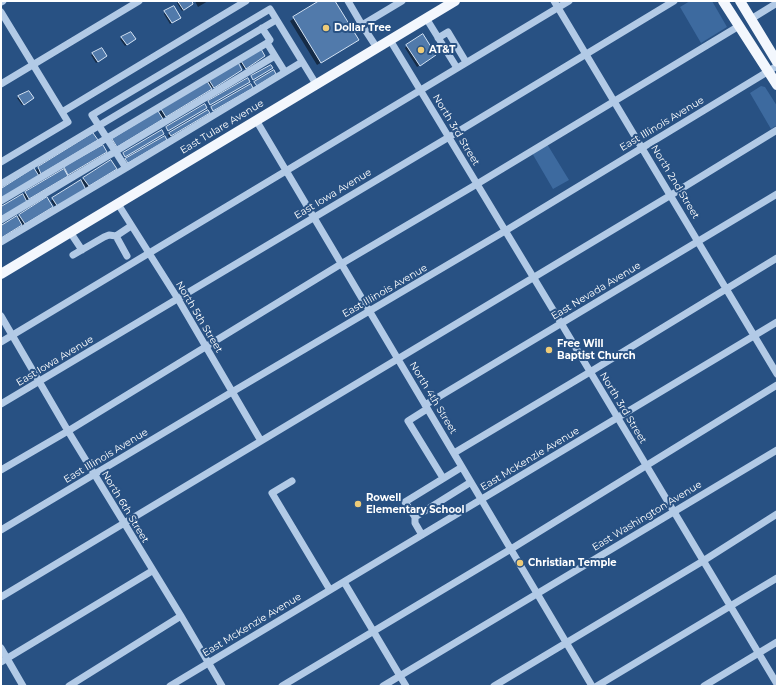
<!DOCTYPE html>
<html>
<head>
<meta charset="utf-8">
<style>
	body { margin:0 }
	#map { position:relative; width:778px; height:687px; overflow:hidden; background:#285183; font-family:Montserrat,sans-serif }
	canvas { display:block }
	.frame { position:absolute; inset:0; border:2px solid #fff; pointer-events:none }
</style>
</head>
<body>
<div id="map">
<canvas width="778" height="687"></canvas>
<div class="frame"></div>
</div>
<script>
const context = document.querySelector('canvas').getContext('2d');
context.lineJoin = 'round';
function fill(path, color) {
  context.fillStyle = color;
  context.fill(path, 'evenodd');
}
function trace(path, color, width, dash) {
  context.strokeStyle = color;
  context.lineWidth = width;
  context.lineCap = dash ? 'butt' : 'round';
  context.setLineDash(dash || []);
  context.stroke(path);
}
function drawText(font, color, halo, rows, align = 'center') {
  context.font = font + ' Montserrat,sans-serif';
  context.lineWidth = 4;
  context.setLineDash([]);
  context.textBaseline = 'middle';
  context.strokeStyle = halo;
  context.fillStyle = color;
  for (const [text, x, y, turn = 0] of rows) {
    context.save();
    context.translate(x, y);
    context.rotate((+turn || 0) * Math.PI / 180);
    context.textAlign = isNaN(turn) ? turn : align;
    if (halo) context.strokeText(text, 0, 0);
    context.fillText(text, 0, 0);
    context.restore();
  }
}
fill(new Path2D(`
	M690 1H712L727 27 701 43 680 7Z
	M761 86 765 87 777 106V125L771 129 750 93Z
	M547 144 569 180 553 189 532 153Z`), '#3d6a9f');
fill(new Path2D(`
	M181 1H190L191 5 182 11 177 3Z
	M195 1H208L198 7Z
	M321 1H334L354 43 317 65 290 21Z
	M165 12 178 19 170 24 164 14Z
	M125 35 133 40 125 46 120 39Z
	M407 46 433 57 417 67 405 48Z
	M102 50 105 57 96 63 91 55Z
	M264 56 244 69 240 63 242 62Z
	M241 70 114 148 110 142 210 81Z
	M19 97 31 100 22 105 17 98Z
	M209 113 169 137 168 135 169 134Z
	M94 143 39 176 1 190 38 175 36 170 39 168Z
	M102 146 106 152 104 154 67 176 65 179 25 201 1 208Z
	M111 161 115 169 86 188 84 184 82 185 56 208 51 201 53 199Z
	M47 199 49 209 1 238V227Z`), '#0007');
const building = new Path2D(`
	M178 1H192L193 4 184 10Z
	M319 1H335L359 40 321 63 293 17Z
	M174 6 181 18 172 23 164 11Z
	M131 32 136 39 127 45 121 37Z
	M423 34 436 55 420 66 406 45Z
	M102 48 107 56 98 62 92 53Z
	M261 49 265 56 246 69 241 61Z
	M238 62 242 70 214 88 209 80Z
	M271 65 273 68 253 80 251 76Z
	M274 70 276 74 257 86 254 82Z
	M248 78 250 82 210 105 208 101Z
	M207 81 212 89 166 117 161 109Z
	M251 84 253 88 213 111 211 107Z
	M29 91 34 98 24 105 18 96Z
	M205 104 207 108 168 131 166 127Z
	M208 110 210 113 171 136 169 133Z
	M158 111 163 119 117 147 112 139Z
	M162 130 164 134 125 157 123 153Z
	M93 133 98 140 41 174 38 167Z
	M165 136 167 140 128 163 125 159Z
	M103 145 107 152 68 175 64 167Z
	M111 160 117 169 89 186 83 178Z
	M34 168 39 176 1 199V189Z
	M64 169 68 176 29 199 25 192Z
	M81 180 86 190 58 207 52 198Z
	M23 194 27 202 1 217V207Z
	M47 197 53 207 25 224 19 215Z
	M17 216 22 225 1 238V226Z`);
fill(building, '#517aab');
trace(building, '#d5e4f5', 1);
trace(new Path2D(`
	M348 1 362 25 402 1
	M554 1 777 374
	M1 2 3 1
	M1 12 68 122 1 162
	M426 18 457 68
	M751 19 777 3
	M362 25 377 48
	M438 38 448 32 466 62
	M390 40 561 323 777 684
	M275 56 285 72
	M1 84 139 1
	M62 112 246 1
	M256 120 592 686
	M126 168 302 62
	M1 184 276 20
	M1 201 267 43 270 40 262 28
	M118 204 178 299 261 441
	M1 220 275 56 267 43
	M70 232 82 250
	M1 242 126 168 92 115 270 9 316 84
	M73 255 104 237 109 235 116 236
	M127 256 116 236 131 226
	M1 316 68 431 181 616 222 686
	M1 342 569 1
	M1 404 449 137 674 1
	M425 405 777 194
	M427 409 408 421 443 478
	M454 453 590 372 777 258
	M1 470 68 431 341 264 477 184 739 26
	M292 481 272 493 330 590
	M415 517 471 482
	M1 530 232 392 505 231 777 66
	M422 535 415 523V517L405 502 462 467
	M344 582 406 686
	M1 597 671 195 777 130
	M1 648 23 686
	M1 662 152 571
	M69 686 181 616
	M170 686 777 322
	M282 686 511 549 777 385
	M383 686 777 450
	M494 686 703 561 777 514
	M597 686 777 578
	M704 686 777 642`), '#b2cae6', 7);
trace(new Path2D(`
	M723 1 777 85
	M740 1 777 62
	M1 274 455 1`), '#f3f7fd', 10);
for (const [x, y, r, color] of [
	[326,28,4,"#eecb78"],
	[421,50,4,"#eecb78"],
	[549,350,4,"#eecb78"],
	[358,504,4,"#eecb78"],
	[520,563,4,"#eecb78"]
]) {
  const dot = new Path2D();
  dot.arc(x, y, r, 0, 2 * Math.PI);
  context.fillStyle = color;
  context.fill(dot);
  trace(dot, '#285183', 1.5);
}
drawText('bold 10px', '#fff', '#285183', [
	["Dollar Tree",334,28],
	["AT&T",429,50],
	["Free Will",557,344],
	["Baptist Church",557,356],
	["Rowell",366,498],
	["Elementary School",366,510],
	["Christian Temple",528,563]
], 'left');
drawText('10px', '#fff', '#285183', [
	["East Illinois Avenue",662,124,-31],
	["East Tulare Avenue",222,127,-31],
	["North 3rd Street",456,130,59],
	["North 2nd Street",675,182,59],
	["East Iowa Avenue",333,194,-31],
	["East Illinois Avenue",385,291,-30],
	["East Nevada Avenue",596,291,-31],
	["North 5th Street",199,317,59],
	["East Iowa Avenue",55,361,-31],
	["North 4th Street",433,398,59],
	["North 3rd Street",623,408,59],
	["East Illinois Avenue",106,456,-31],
	["East McKenzie Avenue",530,459,-31],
	["North 6th Street",125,507,59],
	["East Washington Avenue",647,516,-31],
	["East McKenzie Avenue",252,625,-31]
]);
</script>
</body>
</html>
